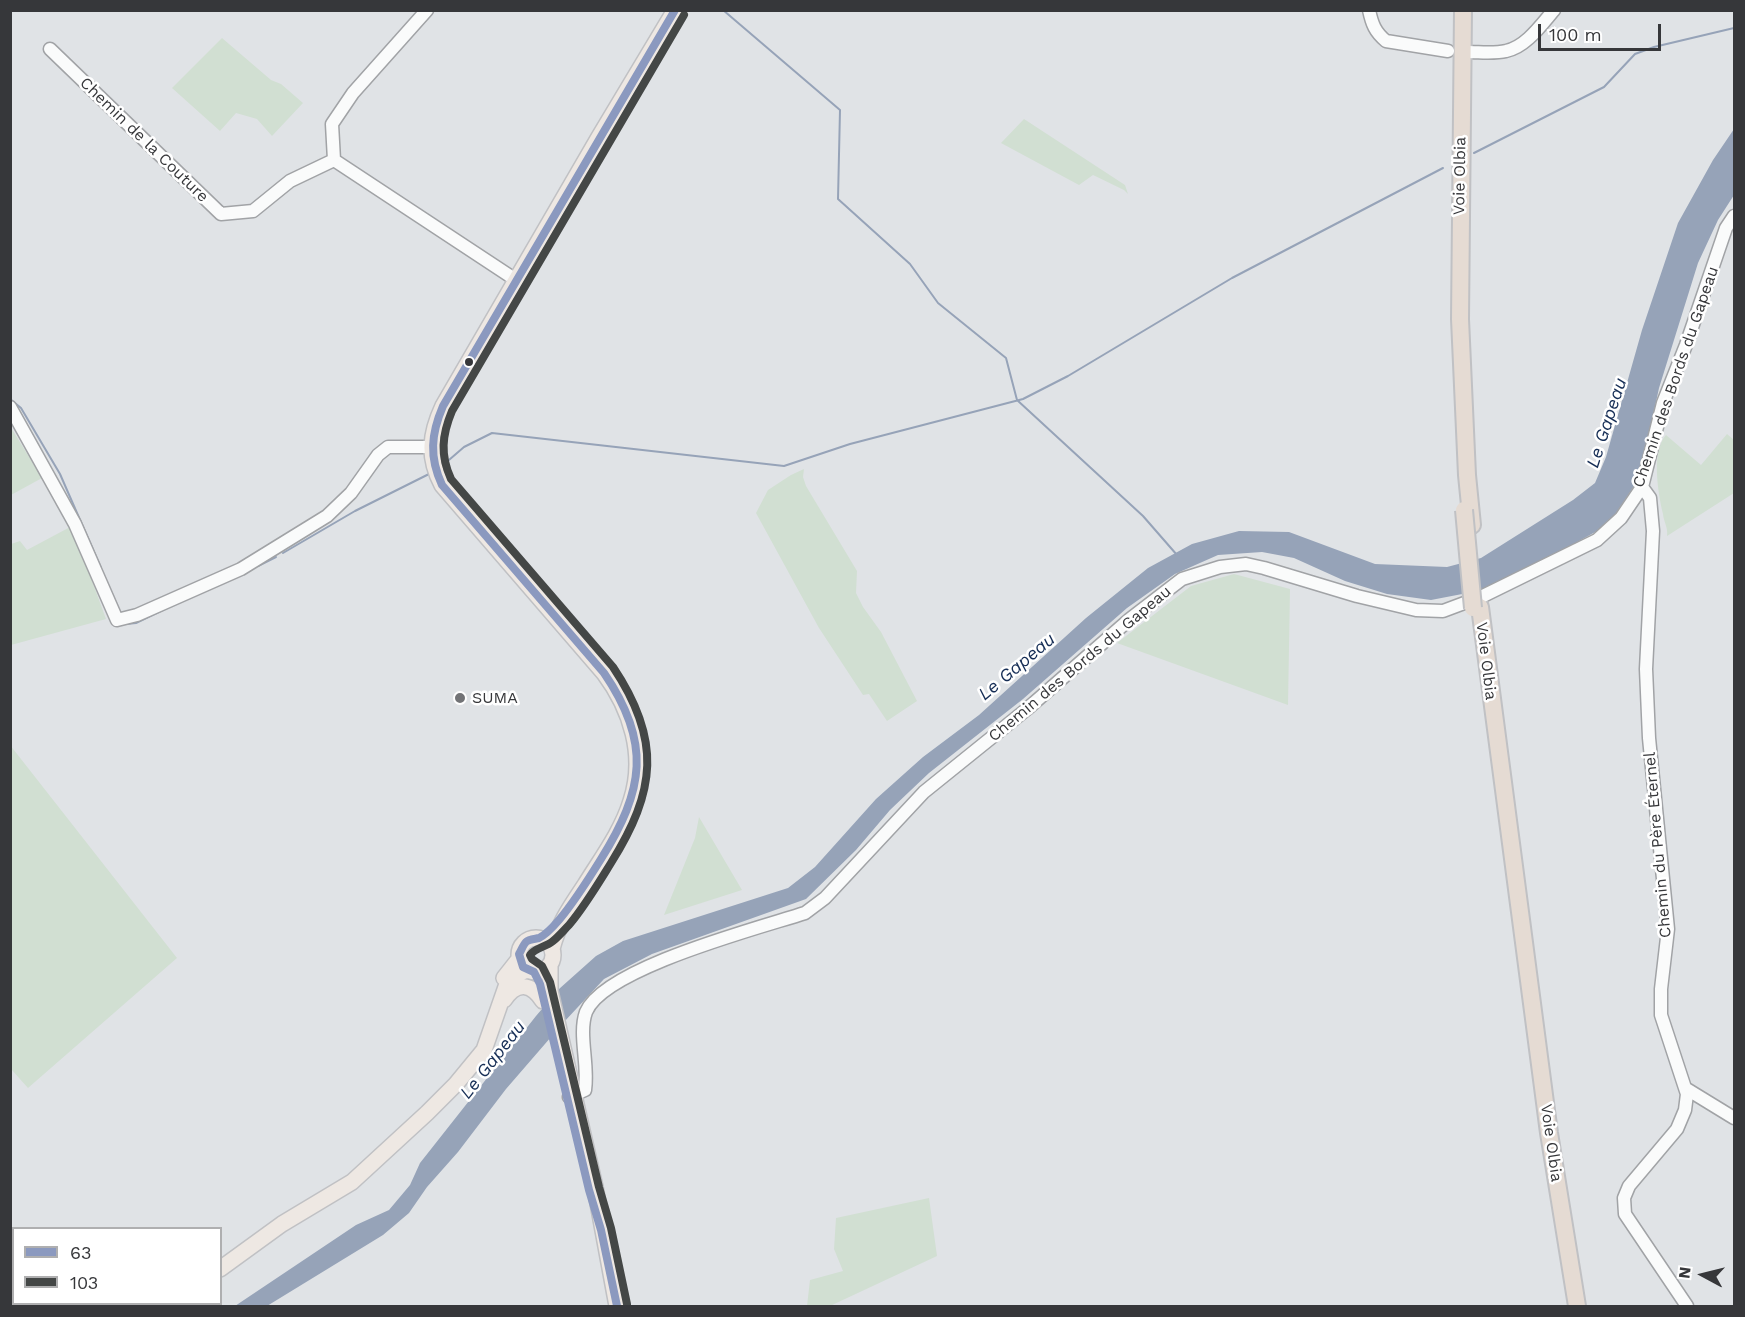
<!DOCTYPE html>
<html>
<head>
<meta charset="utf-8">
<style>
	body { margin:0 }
	#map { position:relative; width:1745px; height:1317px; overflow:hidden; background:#e0e3e6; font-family:"Work Sans",sans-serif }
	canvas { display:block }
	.frame { position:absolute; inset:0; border:12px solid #36373a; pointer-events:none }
	.legend { position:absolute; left:12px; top:1227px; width:210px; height:78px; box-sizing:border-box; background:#fff; border:2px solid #afafb0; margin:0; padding:8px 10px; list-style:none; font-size:18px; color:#36373a }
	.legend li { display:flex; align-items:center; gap:12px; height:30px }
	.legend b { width:30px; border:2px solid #afafb0 }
	.north { position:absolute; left:1673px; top:1245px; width:60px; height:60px; -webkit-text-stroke:4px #fff; paint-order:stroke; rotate:277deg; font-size:16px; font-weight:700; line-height:24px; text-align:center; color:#36373a }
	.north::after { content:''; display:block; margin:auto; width:21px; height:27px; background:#36373a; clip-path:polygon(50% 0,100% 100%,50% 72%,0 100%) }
	.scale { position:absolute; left:1538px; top:24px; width:123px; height:27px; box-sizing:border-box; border:3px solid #36373a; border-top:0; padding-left:8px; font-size:18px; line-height:21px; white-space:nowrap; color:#36373a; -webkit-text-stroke:4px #fff; paint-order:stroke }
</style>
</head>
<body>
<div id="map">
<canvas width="1745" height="1317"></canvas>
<div class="frame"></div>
<ul class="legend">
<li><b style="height:8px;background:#8b99bf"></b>63</li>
<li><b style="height:8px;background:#444746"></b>103</li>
</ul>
<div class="north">N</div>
<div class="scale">100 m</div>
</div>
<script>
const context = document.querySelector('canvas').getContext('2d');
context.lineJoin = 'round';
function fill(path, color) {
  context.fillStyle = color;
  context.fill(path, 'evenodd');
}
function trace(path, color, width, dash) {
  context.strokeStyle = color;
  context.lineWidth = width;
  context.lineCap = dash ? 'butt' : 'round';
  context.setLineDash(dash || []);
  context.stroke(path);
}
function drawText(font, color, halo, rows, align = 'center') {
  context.font = font + ' "Work Sans",sans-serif';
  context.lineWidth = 5;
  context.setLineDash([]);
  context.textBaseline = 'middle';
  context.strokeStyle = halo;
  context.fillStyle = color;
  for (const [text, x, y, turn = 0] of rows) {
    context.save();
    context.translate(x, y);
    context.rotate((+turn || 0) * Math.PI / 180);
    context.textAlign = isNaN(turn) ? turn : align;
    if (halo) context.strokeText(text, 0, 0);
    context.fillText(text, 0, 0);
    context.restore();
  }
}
fill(new Path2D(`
	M222 38 271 80 281 84 303 103 272 136 257 119 236 113 220 131 172 88Z
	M1024 119 1125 185 1128 194 1124 190 1093 175 1079 185 1001 143Z
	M10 426 42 478 11 495H10Z
	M1727 434 1734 440V493L1667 536C1668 527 1664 523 1663 514 1658 493 1651 451 1666 435L1701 465Z
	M804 469 803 477 806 486 857 571 856 593 863 607 881 632 917 701 887 721 869 694 863 695 819 628 756 513 768 490 791 475Z
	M72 526 106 619 11 645V544L20 541 27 550Z
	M1234 574 1290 589 1288 705 1117 643 1191 586Z
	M10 745 177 958 28 1088 11 1069Z
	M699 817 742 890 664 915 695 838Z
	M929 1198 937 1256 830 1306H807L810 1280 843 1271 834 1249 836 1218Z`), '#d1dfd2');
fill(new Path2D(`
	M1734 129V195L1718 220 1698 263 1659 388 1640 477 1616 513 1597 531 1536 565 1483 590 1431 600 1387 594 1345 581 1294 558 1262 552 1218 555 1175 574 1127 608 1023 699 929 773 890 810 856 850 806 899 652 954 604 979 564 1022 506 1089 458 1152 427 1187 409 1213 383 1235 267 1306H235L356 1225 389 1210 410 1185 420 1163 536 1016 559 989 596 956 623 941 788 888 815 867 876 799 923 757 979 715 1086 618 1148 568 1192 544 1239 531 1289 532 1375 564 1447 567 1481 558 1573 500 1595 483 1606 457 1642 330 1678 223 1713 160Z`), '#96a3b8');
trace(new Path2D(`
	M723 10 840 110 838 199 910 264 938 303 1006 358 1017 400 1143 516 1177 555
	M1474 153 1604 87 1635 54 1654 47 1734 28
	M10 399 21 408 60 474 101 568
	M442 466 464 447 492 433 784 466 850 444 1023 399 1068 376 1232 278 1443 168
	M283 553 355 511 429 474
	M258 566 276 557
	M126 624 136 623 171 606`), '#96a3b8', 2);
const minor = new Path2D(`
	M1369 10C1372 24 1375 32 1386 41L1448 51
	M50 49 221 214 253 211 290 181 334 160 516 280
	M1467 52C1480 52 1494 54 1506 51 1526 47 1541 25 1554 10
	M334 160 332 124 353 93 427 10
	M10 407 75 524 117 620 137 615 241 569 327 516 351 493 378 455 388 447H431
	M1642 487 1650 498 1653 531 1646 669 1649 738 1668 929 1661 989V1015L1687 1094 1685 1110 1677 1129 1629 1186 1624 1198 1625 1214 1687 1306
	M1685 1088 1734 1118
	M569 1097 585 1090C589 1065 578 1034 586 1012 604 968 759 928 805 913L825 898 924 792 1027 709 1130 619 1182 579 1220 567 1246 564 1264 568 1357 596 1416 610 1443 611 1483 596 1597 540 1621 518 1642 487 1663 403 1686 345 1726 228 1734 216`);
const major = new Path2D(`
	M519 955a17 17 0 1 1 34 0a17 17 0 1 1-34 0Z
	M552 949C558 924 571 906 585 885 601 859 622 831 631 801 646 756 631 709 604 673L442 485C427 457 430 434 443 406L599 137 675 10
	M550 965V991L595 1187 617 1306
	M504 978 519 959
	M504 1000C517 981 531 983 543 1001
	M220 1269 282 1224 352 1182 427 1113 456 1084 484 1050 507 984 516 975 527 970
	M173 1306 176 1304`);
const highway = new Path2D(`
	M1463 10 1460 319 1467 475 1472 525
	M1480 607 1549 1133 1577 1306`);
trace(minor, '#a1a3a6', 15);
trace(major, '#c0c1c4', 18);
trace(highway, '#c0c1c4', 20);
trace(minor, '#fafbfb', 12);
trace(major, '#eee8e3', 15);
trace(highway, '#e5dbd3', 16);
const highwayBridge = new Path2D(`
	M1464 510 1473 608`);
trace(highwayBridge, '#c0c1c4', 20, []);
trace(highwayBridge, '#e5dbd3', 16);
trace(new Path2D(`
	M617 1306 601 1230 589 1190 540 984 534 972 523 967 519 954C521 951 523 945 526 942 529 939 535 939 539 938 547 934 553 927 559 920 575 901 588 880 601 859 644 790 652 743 604 673L442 485C429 457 431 434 443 406L675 10`), '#8b99bf', 8);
trace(new Path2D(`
	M627 1304 611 1228 599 1187 550 982 542 966 532 959 530 955C535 948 546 947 553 941 559 936 564 930 569 925 585 906 598 884 611 863 656 791 662 740 613 667L451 479C440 455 442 435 452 411L684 15`), '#444746', 8);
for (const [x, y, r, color] of [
	[469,362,5,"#36373a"],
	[460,698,6,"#727376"]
]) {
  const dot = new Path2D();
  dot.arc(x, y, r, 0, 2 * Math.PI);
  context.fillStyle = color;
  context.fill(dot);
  trace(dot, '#fff', 2);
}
drawText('16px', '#36373a', '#fff', [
	["Chemin de la Couture",144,140,44],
	["Voie Olbia",1460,176,-89],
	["Chemin des Bords du Gapeau",1676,377,-71],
	["Voie Olbia",1486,661,83],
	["Chemin des Bords du Gapeau",1080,664,-40],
	["Chemin du Père Éternel",1658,845,-95],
	["Voie Olbia",1551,1143,82]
]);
drawText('16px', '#36373a', '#fff', [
	["SUMA",472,698]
], 'left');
drawText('italic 18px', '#152d55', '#fff', [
	["Le Gapeau",1607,423,-72],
	["Le Gapeau",1017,667,-40],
	["Le Gapeau",493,1060,-52]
]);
</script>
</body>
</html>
